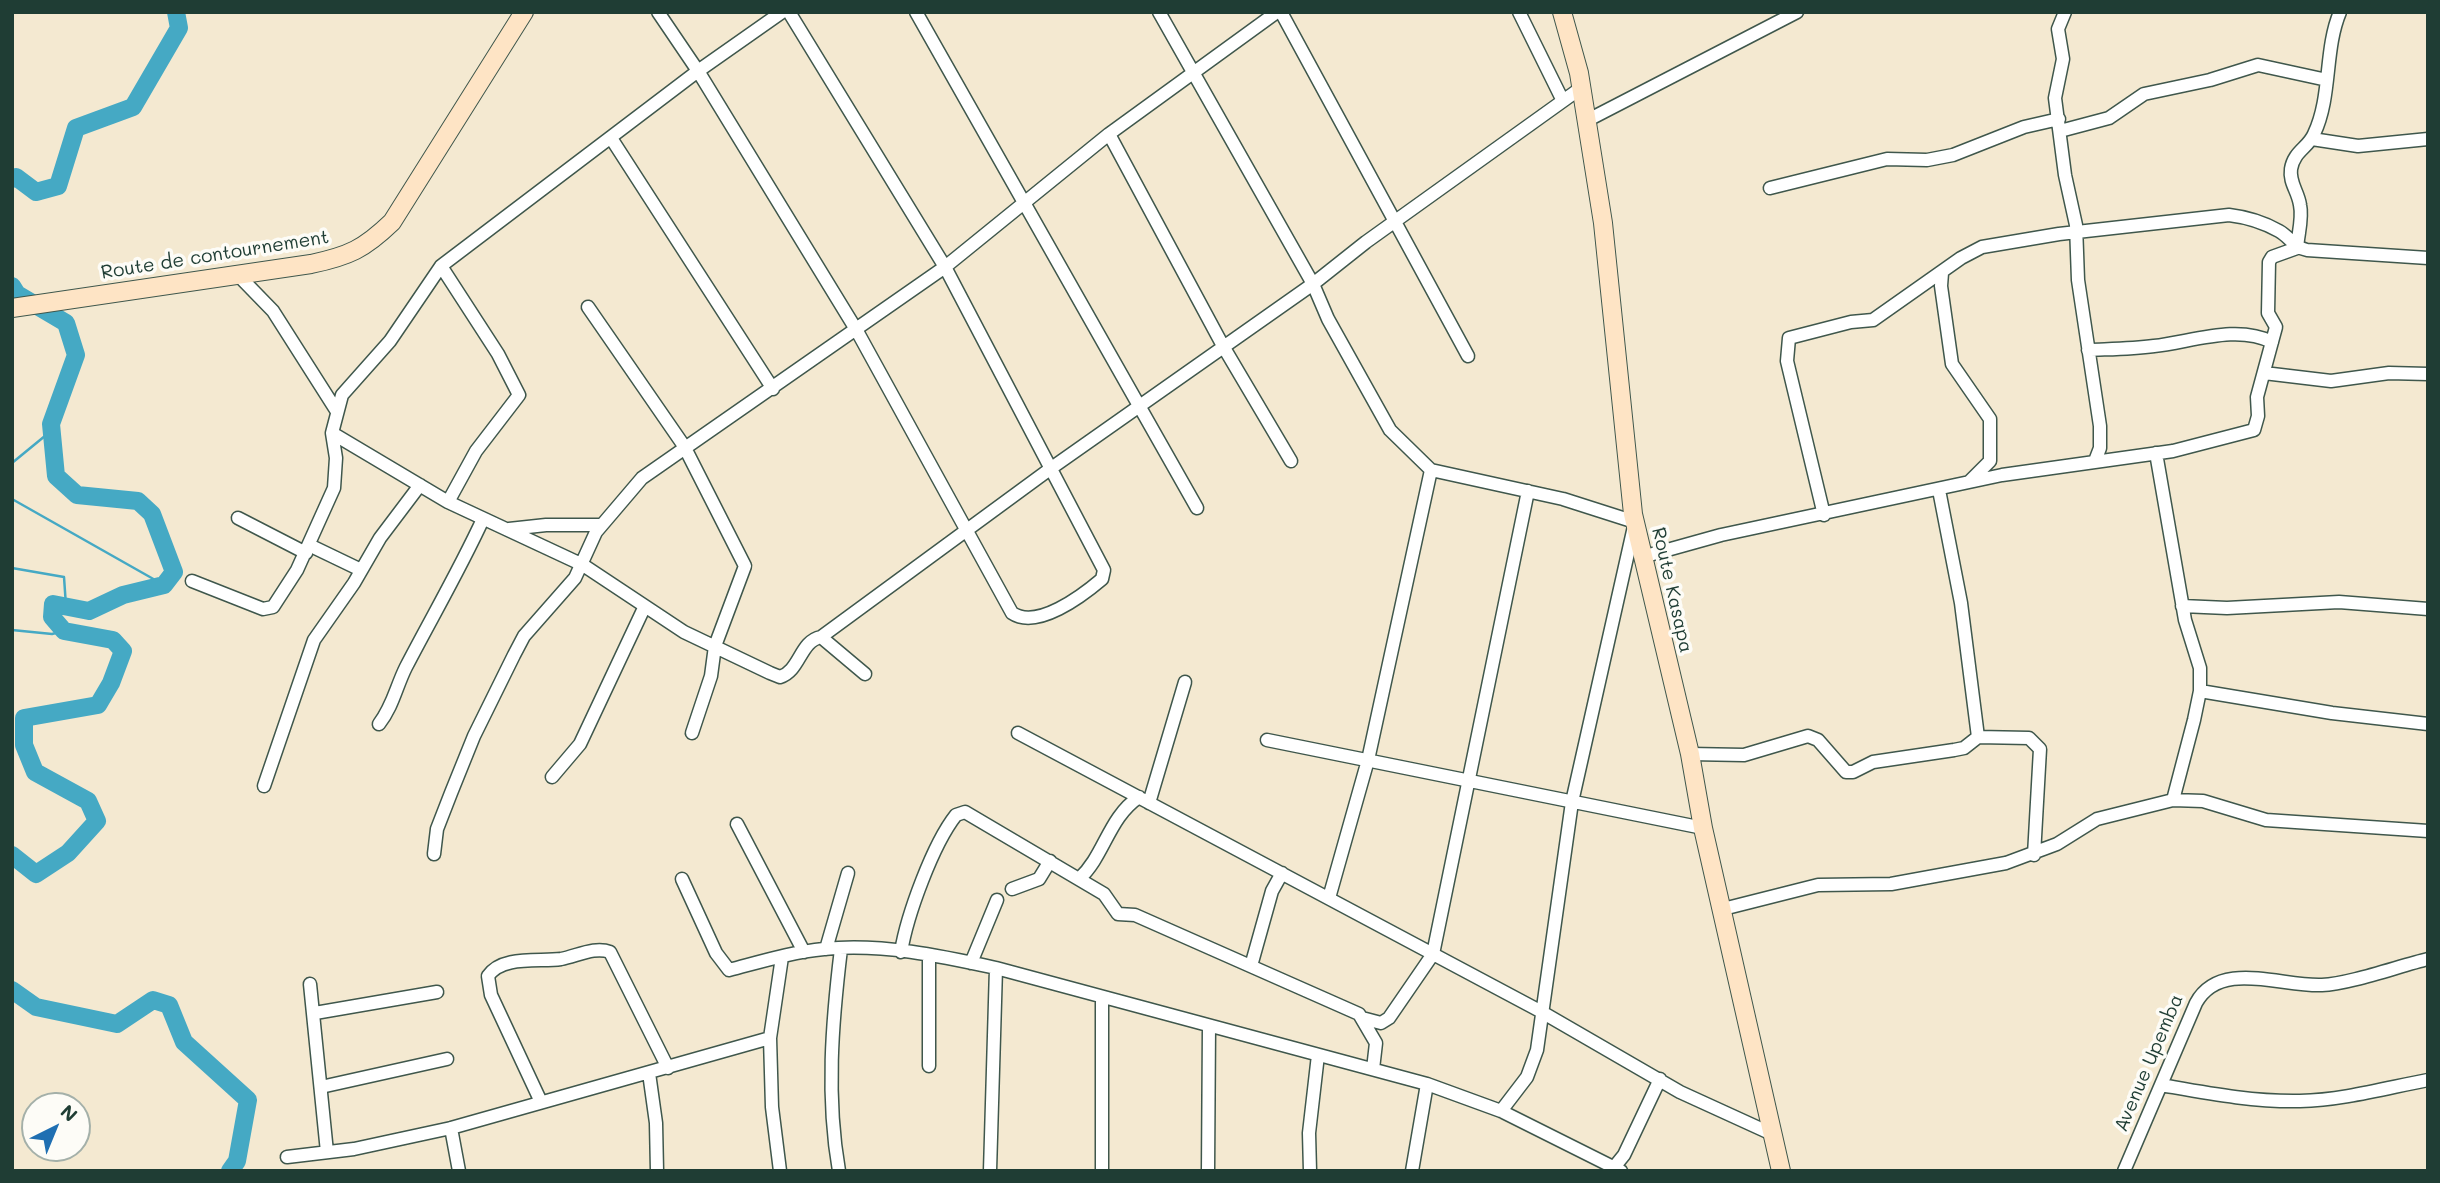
<!DOCTYPE html>
<html>
<head>
<meta charset="utf-8">
<style>
	body { margin:0 }
	#map { position:relative; width:2440px; height:1183px; overflow:hidden; background:#f4e9d1; font-family:Mali,sans-serif }
	canvas { display:block }
	.frame { position:absolute; inset:0; border:14px solid #1f3d34; pointer-events:none }
	.north { position:absolute; left:21px; top:1092px; width:70px; height:70px; box-sizing:border-box; background:#fdfcf7; border:2px solid #a4b0a9; border-radius:50%; rotate:43deg; font-size:19px; font-weight:700; line-height:28px; text-align:center; color:#1f3d34 }
	.north::after { content:''; display:block; margin:auto; width:24px; height:32px; background:#1f6fb2; clip-path:polygon(50% 0,100% 100%,50% 72%,0 100%) }
</style>
</head>
<body>
<div id="map">
<canvas width="2440" height="1183"></canvas>
<div class="frame"></div>
<div class="north">N</div>
</div>
<script>
const context = document.querySelector('canvas').getContext('2d');
context.lineJoin = 'round';
function trace(path, color, width, dash) {
  context.strokeStyle = color;
  context.lineWidth = width;
  context.lineCap = dash ? 'butt' : 'round';
  context.setLineDash(dash || []);
  context.stroke(path);
}
function drawText(font, color, halo, rows, align = 'center') {
  context.font = font + ' Mali,sans-serif';
  context.lineWidth = 7;
  context.setLineDash([]);
  context.textBaseline = 'middle';
  context.strokeStyle = halo;
  context.fillStyle = color;
  for (const [text, x, y, turn = 0] of rows) {
    context.save();
    context.translate(x, y);
    context.rotate((+turn || 0) * Math.PI / 180);
    context.textAlign = isNaN(turn) ? turn : align;
    if (halo) context.strokeText(text, 0, 0);
    context.fillText(text, 0, 0);
    context.restore();
  }
}
trace(new Path2D(`
	M12 463 51 431
	M12 499 164 585
	M12 568 64 577 66 606
	M12 630 52 634 64 631`), '#45a9c4', 2.5);
trace(new Path2D(`
	M12 179 16 177 36 192 58 186 76 128 133 107 179 28 176 12
	M12 286 17 294 66 323 76 355 51 424 56 476 77 495 138 501 152 514 174 572 164 585 123 595 89 611 53 604 52 617 64 631 113 640 123 651 111 683 98 705 24 718V745L35 772 88 801 97 821 68 853 36 874 12 855
	M12 990 36 1007 117 1024 153 1000 169 1005 184 1042 248 1100 237 1161 230 1171`), '#45a9c4', 18);
const street = new Path2D(`
	M658 12 698 71 857 331 1012 613C1037 630 1082 596 1102 579L1104 570 945 267 789 12
	M916 12 1197 508
	M1159 12 1313 284 1328 319 1390 430 1431 470 1563 499 1635 522 1572 802 1537 1050 1527 1077 1501 1111
	M1281 12 1468 356
	M1519 12 1562 99
	M2065 12 2058 29 2063 59 2055 98 2065 175 2076 225 2078 280 2100 426V448L2095 461
	M1586 121 1797 12
	M2060 131 2109 118 2144 94 2210 80 2258 65 2327 80
	M1109 134 1223 346 1291 461
	M611 138 773 389
	M2312 139 2358 146 2428 139
	M1770 188 1887 159 1927 160 1953 155 2024 127 2059 119
	M441 266 498 354 519 395 476 451 448 502
	M1942 273 1941 286 1952 364 1990 419V461L1969 482
	M238 275 273 311 336 410
	M588 307 684 446 745 566 715 646 711 676 692 733
	M2088 350C2110 349 2132 349 2154 346 2191 342 2237 324 2272 342
	M2264 373 2331 381 2389 373 2428 374
	M332 433 448 502 583 565 684 632 770 673 780 677C800 671 800 641 821 637L865 674
	M2156 453 2185 620 2200 668V691L2194 720 2173 800
	M1939 490 1961 603 1978 737
	M1824 515 1787 361 1789 338 1851 322 1873 320 1961 258 1982 247 2059 234 2229 215C2246 217 2263 222 2279 231 2290 237 2293 247 2307 250L2428 258
	M238 518 306 553
	M509 529 546 525H602
	M309 545 361 570
	M1642 557 1721 535 2002 475 2173 451 2254 430 2258 416 2257 397 2276 327 2268 313 2269 262 2272 257 2297 248C2298 234 2303 218 2300 205 2298 191 2289 183 2291 169 2294 151 2308 148 2314 134 2332 96 2324 50 2340 12
	M192 581 263 609 273 607 297 570 334 488 336 458 332 433 342 395 390 341 441 266 698 71 782 12
	M2182 606 2227 608 2339 602 2428 609
	M821 637 1050 469 1313 284 1366 242 1581 88
	M2200 691 2332 713 2428 724
	M379 724C393 706 396 687 406 667 432 617 460 569 483 519
	M1018 733 1540 1011 1680 1092 1772 1134
	M1267 740 1703 828
	M1690 754 1744 755 1808 736 1818 740 1846 772H1853L1873 762 1954 750 1964 748 1978 737 2029 738 2040 749 2034 855
	M552 777 580 744 644 608
	M264 786 314 640 354 583 380 538 420 485
	M1149 803 1185 682
	M737 824 804 952
	M434 854 437 829 451 793 474 736 514 655 524 636 575 578 596 532 642 478 945 267 1109 134 1277 12
	M682 879 716 953 729 970C760 962 792 952 824 949 881 943 941 956 996 968L1427 1084 1501 1111 1621 1171
	M1079 879C1105 855 1108 818 1139 797
	M1012 889 1039 879 1050 861
	M1329 898 1368 760 1431 470
	M1723 909 1818 885 1891 884 2006 863 2057 844 2097 819 2173 800 2203 801 2266 820 2428 831
	M826 949 848 873
	M901 952C907 915 933 844 956 815L965 812 1104 894 1118 914 1135 915 1359 1014 1376 1043 1373 1069
	M929 955V1066
	M971 963 997 900
	M1251 966 1272 891 1282 873
	M310 984 327 1152
	M315 1013 437 992
	M1362 1018 1381 1023 1389 1018 1433 954 1528 491
	M649 1073 656 1123 657 1171
	M2161 1085C2207 1093 2253 1102 2300 1101 2343 1100 2386 1088 2428 1080
	M321 1087 447 1059
	M541 1102 491 995 488 976C502 955 539 962 561 959 577 956 595 946 610 952L668 1068
	M451 1128 459 1171
	M287 1157 354 1149 451 1128 770 1038
	M780 1171 772 1107 770 1038 782 957
	M839 1171C826 1097 832 1023 841 949
	M990 1171 996 968
	M1102 1171V997
	M1208 1171 1209 1026
	M1310 1171 1309 1133 1318 1055
	M1412 1171 1427 1084
	M1611 1171 1624 1155 1660 1079
	M2124 1171 2196 1003C2220 959 2282 987 2322 985 2349 984 2399 966 2428 959`);
const secondary = new Path2D(`
	M1562 12 1579 73 1603 223 1633 514 1690 754 1703 828 1781 1171
	M12 308 311 264C349 256 364 249 392 222L524 12`);
trace(street, '#3f574c', 15);
trace(secondary, '#3f574c', 20);
trace(street, '#fff', 12);
trace(secondary, '#fee4c5', 18);
drawText('19px', '#1f3d34', '#fdfcf7', [
	["Route de contournement",215,255,-9],
	["Route Kasapa",1672,590,77],
	["Avenue Upemba",2149,1063,-67]
]);
</script>
</body>
</html>
